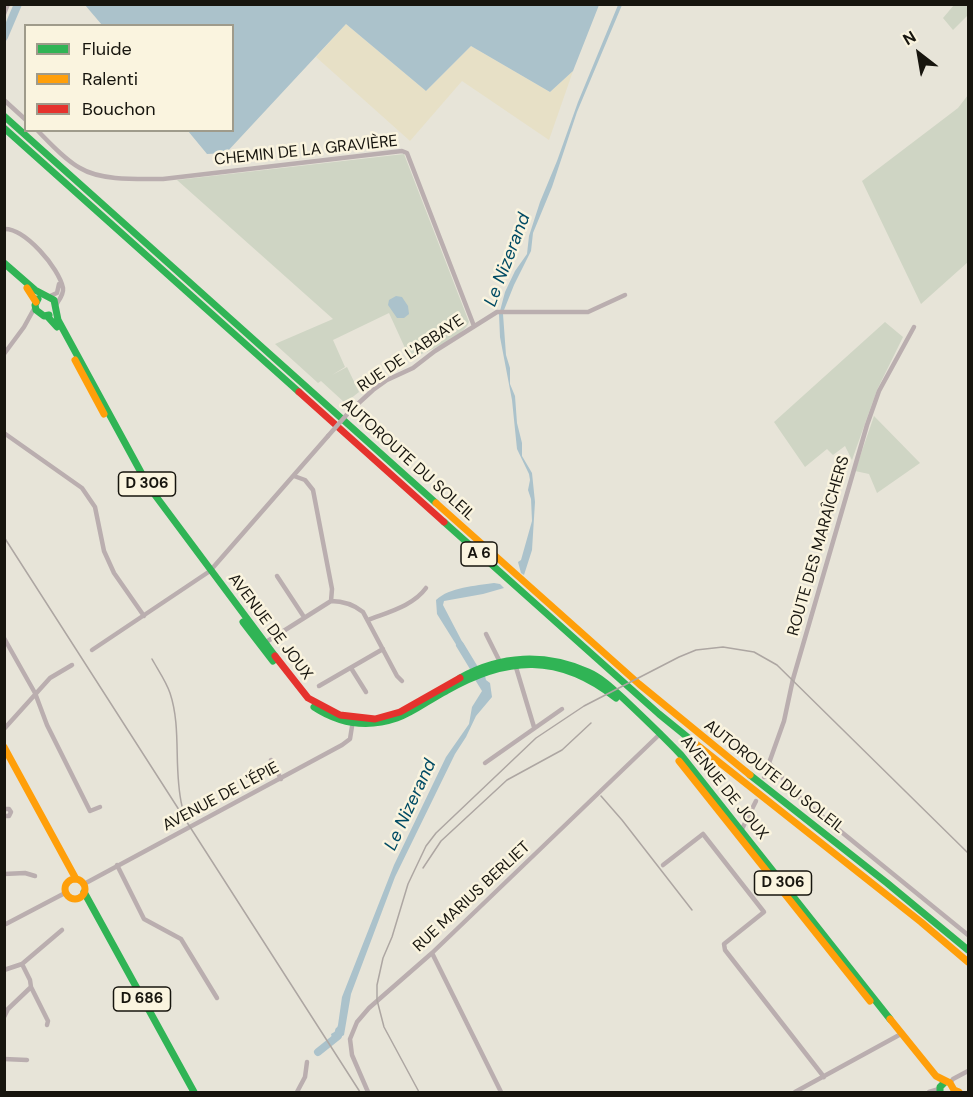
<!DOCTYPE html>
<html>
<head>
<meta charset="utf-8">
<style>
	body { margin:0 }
	#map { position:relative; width:973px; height:1097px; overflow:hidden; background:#e7e4d8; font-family:"DM Sans",sans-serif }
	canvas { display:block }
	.frame { position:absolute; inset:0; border:6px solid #17150e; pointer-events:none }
	.legend { position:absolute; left:24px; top:24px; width:210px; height:108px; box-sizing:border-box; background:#faf4df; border:2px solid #9f9b8b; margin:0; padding:8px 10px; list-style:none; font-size:18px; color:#17150e }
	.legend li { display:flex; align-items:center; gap:12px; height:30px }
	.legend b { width:30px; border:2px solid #9f9b8b }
	.north { position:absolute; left:889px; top:24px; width:60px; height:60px; -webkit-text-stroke:4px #faf4df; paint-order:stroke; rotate:329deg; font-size:16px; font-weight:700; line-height:24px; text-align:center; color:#17150e }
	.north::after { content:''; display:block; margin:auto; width:21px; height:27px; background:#17150e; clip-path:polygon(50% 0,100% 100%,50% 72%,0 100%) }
</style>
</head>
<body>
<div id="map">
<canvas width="973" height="1097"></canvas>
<div class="frame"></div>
<ul class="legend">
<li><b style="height:8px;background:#30b455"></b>Fluide</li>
<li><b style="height:8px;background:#ff9f0a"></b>Ralenti</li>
<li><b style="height:8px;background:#e5322d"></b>Bouchon</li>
</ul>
<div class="north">N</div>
</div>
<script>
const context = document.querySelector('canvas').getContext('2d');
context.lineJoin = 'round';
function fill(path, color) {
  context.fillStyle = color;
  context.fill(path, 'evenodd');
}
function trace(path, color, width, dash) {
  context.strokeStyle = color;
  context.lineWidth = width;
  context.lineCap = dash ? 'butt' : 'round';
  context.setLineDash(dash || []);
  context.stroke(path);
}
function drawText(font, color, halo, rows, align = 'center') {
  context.font = font + ' "DM Sans",sans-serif';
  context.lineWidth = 5;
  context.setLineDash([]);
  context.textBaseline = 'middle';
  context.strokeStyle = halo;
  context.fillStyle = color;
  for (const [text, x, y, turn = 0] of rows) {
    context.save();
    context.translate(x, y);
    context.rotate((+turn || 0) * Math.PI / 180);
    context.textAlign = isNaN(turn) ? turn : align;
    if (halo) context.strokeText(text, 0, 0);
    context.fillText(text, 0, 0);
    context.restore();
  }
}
fill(new Path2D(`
	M954 5H968V15L953 30 943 18Z
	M968 95V262L921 304 862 181 958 108Z
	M404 154 469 322C463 338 426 352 410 359L389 313 333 340 345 367 332 375 347 367 359 392 345 403 321 381 318 383 275 344 333 319 177 180Z
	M885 322 903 337 877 390 852 460 845 446 833 455 827 449 805 467 774 422Z
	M874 416 920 463 877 493 869 474 855 471Z`), '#cfd5c4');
fill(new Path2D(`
	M346 24 426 91 471 46 550 92 573 71 549 140 462 81 410 141 316 57Z`), '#e7e0c6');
fill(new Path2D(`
	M85 5H599L573 71 550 92 471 46 426 91 346 24 226 153 207 154 188 131 232 130V26L102 25Z
	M618 5H622L577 112 552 187 533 233 531 251 514 285 504 310 500 311 505 292 515 271 527 254 529 236 540 202 557 161 578 102Z
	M396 296 402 297 408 306 409 314 404 318H397L388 305 389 300Z
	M499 314H503L506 355 510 368V384L515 396 517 423 522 443V456L532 473 535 502 532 550 524 575 521 573 518 562 521 560 532 521 531 499 528 490 530 480 529 474 517 449 512 400 500 337Z
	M494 583 500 584 504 588 483 594 444 601 443 605 467 651 462 654 437 614 436 600C450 587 475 586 494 583Z
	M481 674 485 676 486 680 490 683 492 697 476 716 466 737 455 754 395 877 351 994 344 1035 333 1042 331 1034 336 1031 338 1025 342 997 394 865 446 757 469 724 472 707 482 691 474 678Z`), '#abc2cb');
trace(new Path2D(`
	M4 37 18 4
	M460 645 477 673
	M318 1052 338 1036 339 1031`), '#abc2cb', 8);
trace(new Path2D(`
	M4 14 8 4
	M4 100 26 120
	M37 130C50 143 64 159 80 168 101 181 139 179 163 179L402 151 407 153 474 326
	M4 229C25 228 59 268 63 288 64 294 59 300 56 305
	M50 296 57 293 59 284
	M4 354 24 327 35 307
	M350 411 373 390 387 380 413 368 435 351 497 312H588L625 295
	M4 433 82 488 95 507 104 551 114 573 144 616
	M294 476 305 480 313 490 332 589 331 601
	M277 576 304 617
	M368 620C388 612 413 606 426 588
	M486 634 501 664
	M4 638 35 693 47 725 90 811 100 807
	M263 644 331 601C344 601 353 604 363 612L397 676 402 681
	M92 650 210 571 328 436
	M515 664 534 727
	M351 668 366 692
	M319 686 383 649
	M4 729 50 678 72 665
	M271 760 281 779
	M485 763 562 709
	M769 763 801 799 968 935
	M764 777 784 721 793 679 867 425 879 391 914 327
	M4 809H9L11 812 9 816H4
	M740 833 756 801
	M117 865 144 919 181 939 217 998
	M663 865 703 834 764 912 724 944 725 950 824 1077
	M4 874 25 873 35 876
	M84 884 342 745 350 739 353 720
	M4 925 65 893
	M432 953 501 1092
	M4 970 22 964 62 930
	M31 987 48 1021 47 1025
	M4 1017 8 1009 31 987 30 980 22 964
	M4 1059 27 1060
	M950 1083 953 1079 968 1071
	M297 1092 305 1077 307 1062
	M368 1092 352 1055 350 1039 357 1022 369 1008 432 953 661 733
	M795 1092 901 1034
	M929 1092 939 1089`), '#baaeaf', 4.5);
trace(new Path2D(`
	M4 116 436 503
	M4 128 299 392
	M4 263 35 290 54 300 58 320 149 487 275 656
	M38 299 35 305 36 310 44 316 49 315
	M47 316 57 327
	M444 522 659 714 691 740
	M243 622 273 661
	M460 678C501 655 545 653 588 672 602 678 614 690 625 700 644 718 663 736 681 755L890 1019
	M314 707C340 724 368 728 397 718 414 712 430 699 446 691 507 656 559 653 616 698
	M750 775 887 883 968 950
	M84 892 194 1092
	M940 1092V1087L944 1083`), '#30b455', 7);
trace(new Path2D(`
	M27 288 36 302
	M75 360 104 414
	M436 503 639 684 750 775
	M691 740 921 922 968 962
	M4 747 76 879
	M679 761 870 1001
	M65 889a10 10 0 1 1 20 0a10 10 0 1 1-20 0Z
	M890 1019 936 1076 950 1083 954 1090 959 1092`), '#ff9f0a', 7);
trace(new Path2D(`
	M299 392 444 522
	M275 656 308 698 340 715 375 719 400 712 460 678`), '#e5322d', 7);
trace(new Path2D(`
	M4 537 360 1092
	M152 659C158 670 166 681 170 693 182 729 173 769 182 806
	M601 796 622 820 692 910
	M423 868 441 841 507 780 562 750 591 723
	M419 1092 384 1027 377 1000V985L383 958 392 937 408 884 426 846 436 833 536 738 584 706 679 657 696 650 723 647 754 652 777 665 968 853`), '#ada6a2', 1.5);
trace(new Path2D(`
	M328 436 350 411`), '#baaeaf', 4.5);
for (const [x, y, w] of [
	[147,484,57],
	[479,554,36],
	[783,883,57],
	[142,999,57]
]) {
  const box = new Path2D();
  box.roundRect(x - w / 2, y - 12, w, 24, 4.5);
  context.fillStyle = '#faf4df';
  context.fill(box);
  trace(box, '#17150e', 1.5);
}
drawText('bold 15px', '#17150e', null, [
	["D 306",147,484],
	["A 6",479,554],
	["D 306",783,883],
	["D 686",142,999]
]);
drawText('16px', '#17150e', '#faf4df', [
	["CHEMIN DE LA GRAVIÈRE",306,151,-6],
	["RUE DE L'ABBAYE",411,354,-34],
	["AUTOROUTE DU SOLEIL",408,460,42],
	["ROUTE DES MARAÎCHERS",819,546,-74],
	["AVENUE DE JOUX",270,627,53],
	["AUTOROUTE DU SOLEIL",774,777,38],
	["AVENUE DE JOUX",724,788,51],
	["AVENUE DE L'ÉPIE",221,797,-28],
	["RUE MARIUS BERLIET",472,897,-43]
]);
drawText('italic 18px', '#004b64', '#faf4df', [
	["Le Nizerand",508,260,-69],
	["Le Nizerand",411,805,-65]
]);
</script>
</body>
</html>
